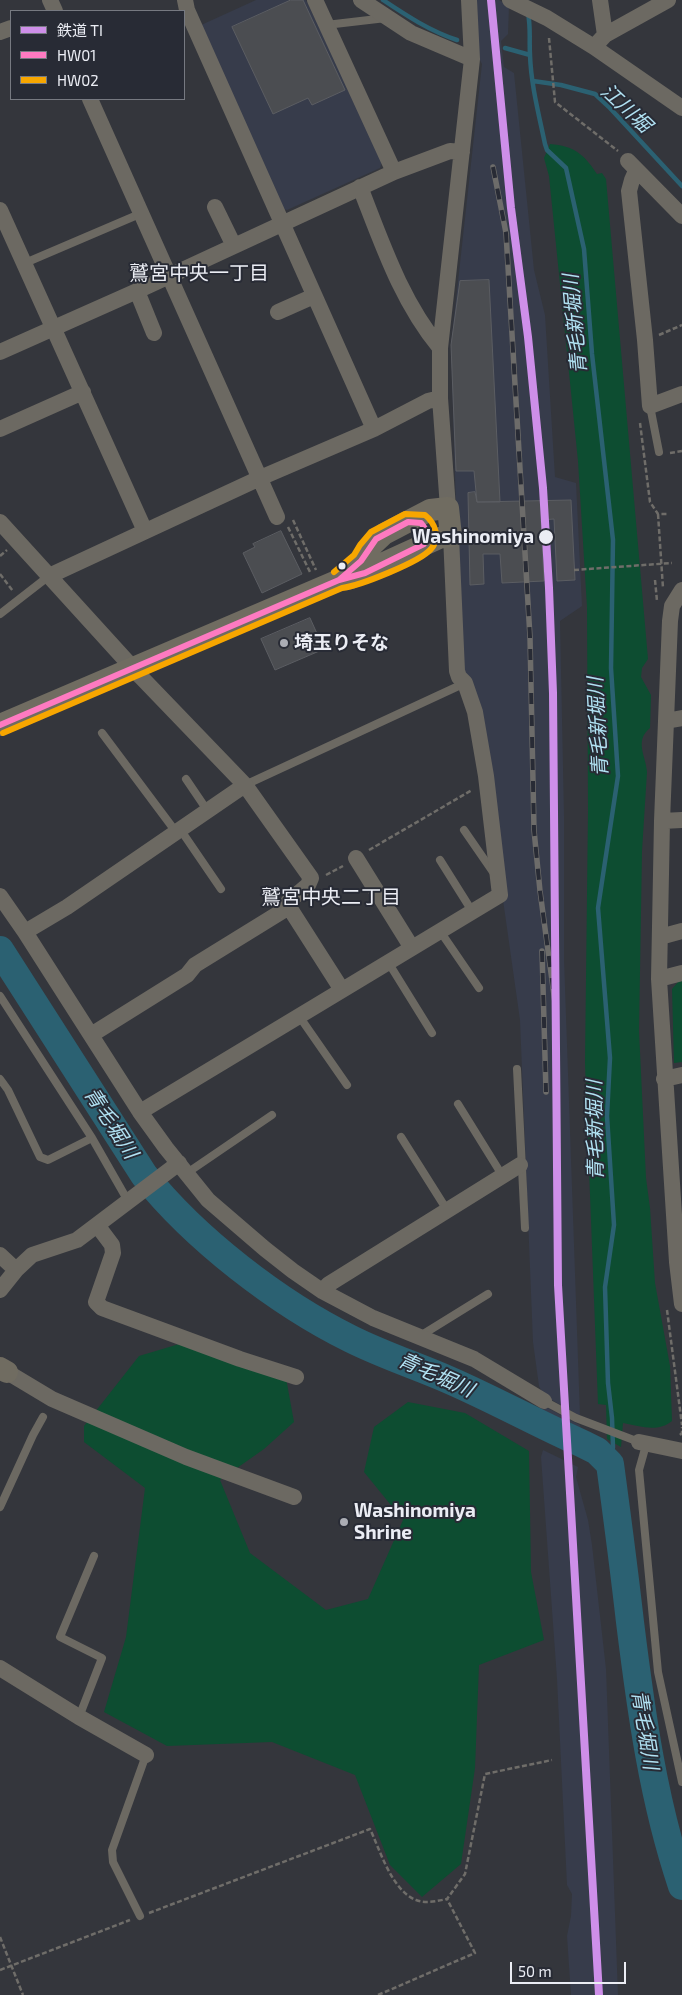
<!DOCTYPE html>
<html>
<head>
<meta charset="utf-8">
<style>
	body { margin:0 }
	#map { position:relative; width:682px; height:1995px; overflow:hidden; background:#34363c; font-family:"Exo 2","Noto Sans JP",sans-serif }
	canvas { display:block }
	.legend { position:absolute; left:10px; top:10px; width:175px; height:90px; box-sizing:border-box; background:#282b35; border:1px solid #767981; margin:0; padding:6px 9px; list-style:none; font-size:15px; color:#ebedf4 }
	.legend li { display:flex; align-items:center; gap:10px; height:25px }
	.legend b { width:25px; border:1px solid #767981 }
	.scale { position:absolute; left:510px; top:1962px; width:116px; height:22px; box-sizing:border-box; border:2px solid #ebedf4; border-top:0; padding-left:6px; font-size:15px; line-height:18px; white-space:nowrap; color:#ebedf4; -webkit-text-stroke:4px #282b35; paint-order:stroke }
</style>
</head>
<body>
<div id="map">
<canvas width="682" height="1995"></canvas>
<ul class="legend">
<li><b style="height:6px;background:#ce8fe9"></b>鉄道 TI</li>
<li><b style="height:6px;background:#fe7ac1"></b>HW01</li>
<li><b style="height:6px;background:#f7a600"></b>HW02</li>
</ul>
<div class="scale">50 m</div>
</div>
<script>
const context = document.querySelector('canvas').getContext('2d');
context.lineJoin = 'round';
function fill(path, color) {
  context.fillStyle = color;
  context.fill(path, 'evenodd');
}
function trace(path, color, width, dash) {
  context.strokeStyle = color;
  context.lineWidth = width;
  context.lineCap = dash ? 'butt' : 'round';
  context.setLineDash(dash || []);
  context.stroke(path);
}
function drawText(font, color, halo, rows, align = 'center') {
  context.font = font + ' "Exo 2","Noto Sans JP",sans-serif';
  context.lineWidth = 4;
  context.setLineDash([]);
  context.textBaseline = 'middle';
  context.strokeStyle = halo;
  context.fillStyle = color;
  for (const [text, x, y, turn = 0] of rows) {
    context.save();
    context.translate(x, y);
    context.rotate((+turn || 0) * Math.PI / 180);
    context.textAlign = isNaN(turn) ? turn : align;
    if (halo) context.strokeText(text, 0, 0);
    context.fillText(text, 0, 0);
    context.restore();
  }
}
fill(new Path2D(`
	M256 0H306L383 159 380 168 287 210 282 208 199 26Z
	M472 0H499L509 6 508 34 501 41 504 67 514 73 534 270 545 315 555 477 576 483 582 606 560 621 564 816V959L580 1416 550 1399 543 1394 539 1386 533 1342 520 1020 503 900 461 667 451 345 482 64 477 54Z
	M544 1406 580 1425 581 1430 576 1432 545 1418 539 1408Z
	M543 1450 578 1467 576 1477 588 1520 592 1545 606 1669 618 1995H571L567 1936 571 1916 572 1894 567 1885 557 1679 541 1457Z`), '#373c4b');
fill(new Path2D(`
	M550 144C574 146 584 154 597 174L602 173 606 179 648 659 642 668 641 677 651 695 650 728C634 741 646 756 647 772L642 851 639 1031 646 1178 650 1208 655 1283 670 1366 672 1421C657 1433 640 1426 623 1423L621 1447 607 1439 606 1405 598 1404 585 1063 588 811 587 607 578 461 549 176 544 158Z
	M682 981V1062L674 1063 672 989 678 982Z
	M196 1339 284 1367 294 1422 264 1449 220 1480 250 1553 326 1610 368 1599 403 1520 364 1472 374 1427 408 1402 465 1413 529 1451 531 1572 544 1640 479 1665 475 1768 461 1864 422 1897 390 1865 355 1775 272 1742 167 1746 104 1712 126 1637 145 1488 84 1442V1426L139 1356Z`), '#0d4d31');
trace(new Path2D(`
	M383 0C407 16 430 31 457 40
	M528 13C531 29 529 39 530 55 531 85 539 115 545 144L547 150 566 168 584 249 592 354 613 540 611 668 618 776 598 908 610 1058 607 1116 614 1225 605 1287 608 1383 612 1418 613 1447 610 1464
	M505 48 530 55
	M533 81 561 85 595 94 609 107 682 186`), '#2b6172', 4.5);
trace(new Path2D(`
	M0 950 144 1175C195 1239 278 1303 351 1339 383 1355 417 1366 449 1380 495 1400 538 1424 583 1444L597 1451 610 1464C617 1516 624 1569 630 1622 641 1711 653 1800 682 1886`), '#2b6172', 28);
const building = new Path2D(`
	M291 0H303L345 90 312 105 308 98 273 114 232 27Z
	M489 280 500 502H477L474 471H456L451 345 460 281Z
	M475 492 477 502 571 500 575 580 557 581 554 519 541 520 544 581 502 583 500 554H483L484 584 470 585 468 493Z
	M281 531 302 574 262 593 243 553 255 547 253 544Z
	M310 618 324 649 275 670 261 639Z`);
fill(building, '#4b4d51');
trace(building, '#5b5d62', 1);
trace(new Path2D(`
	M549 38 555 102 618 151
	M659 335 682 325
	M640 423 650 502 658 514H667
	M670 453 682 451
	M658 514 663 588
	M293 520 316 570
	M288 527 310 572
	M0 556 7 550
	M574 570 672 563
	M0 574 13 591
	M655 580 657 601
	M369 850 472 790
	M326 875 343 866
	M667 1310 682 1425
	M680 1435 682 1433V1427
	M149 1913 370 1829C380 1850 392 1891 416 1900 426 1904 437 1901 447 1899L465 1874 485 1774 552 1760
	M0 1937 23 1995
	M0 1970 130 1920
	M378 1995 475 1953 447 1899`), '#6f6d69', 2.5, [5, 2.5]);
trace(new Path2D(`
	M326 25 386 18
	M25 263 142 213
	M650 406 659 452
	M0 614 49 576
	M102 733 176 832
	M186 779 207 810
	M245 785 465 683
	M180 829 221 889
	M464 830 493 872
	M440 860 472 911
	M440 931 479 988
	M388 962 432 1033
	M0 996 92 1138 128 1201
	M299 1016 347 1085
	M517 1069 525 1228
	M0 1079 8 1090 40 1157 48 1160 92 1138
	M458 1104 502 1175
	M401 1137 447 1210
	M187 1173 272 1115
	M421 1338 425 1333 488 1294
	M544 1401 576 1418 639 1442
	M646 1445 639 1470 658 1672 682 1782
	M0 1507 33 1435 43 1417
	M79 1717 102 1658 60 1637 94 1556
	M140 1916 113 1862 112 1850 146 1755`), '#6c6962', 8);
trace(new Path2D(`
	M50 0 55 11
	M185 0 187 10 374 429
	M315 0 394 172
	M361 0 411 33 472 59
	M510 0 547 18 594 47 682 108
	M600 0 605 35
	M0 32 11 28
	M594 47 605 35 668 0
	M90 99 277 517
	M628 161 682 216
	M636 171 632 180 629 191 645 340 650 406 682 394
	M360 187C382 243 401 301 440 348
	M215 207 234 246
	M0 210 145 531
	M137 291 154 333
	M278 312 314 296
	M0 352 137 291 394 172 450 151 462 152
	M0 429 83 392
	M448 508 440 398V348L472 59 469 0
	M0 522 141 677 245 785 311 878 308 885 288 902 289 907 342 990
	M49 576 260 478 374 429 428 401 440 398
	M682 590 672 606 670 621 662 821 659 979 677 1262 682 1304
	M666 721 682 718
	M662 821 682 820
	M356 858 412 948
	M0 896 25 932 140 1112 166 1148 208 1200 265 1249 293 1271 322 1291 373 1318 474 1359 544 1401
	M25 932 67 907 245 785
	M660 937 682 931
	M659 979 682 973
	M91 1035 187 975 195 965 289 907
	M664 1079 682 1075
	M140 1112 500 895 486 776 475 712 465 683 459 677 457 671 451 536
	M97 1225 112 1245 113 1253 96 1302 102 1308 240 1359 296 1377
	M0 1255 16 1270
	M0 1290 16 1270 32 1255 77 1240 179 1163
	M322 1291 329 1284 520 1165
	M7 1372 52 1399 186 1457 294 1497
	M639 1442 682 1451
	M0 1668 79 1717 146 1755`), '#6c6962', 16);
trace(new Path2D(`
	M0 725 339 580 351 578 439 538 451 536 448 508 430 510 384 534 367 550 361 561 339 580
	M0 1368 7 1372`), '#706c61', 22);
const rail = new Path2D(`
	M493 167 506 233 530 637 534 830 540 891 555 1003
	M542 951 546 1092`);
trace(rail, '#6d6c6a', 5.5);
trace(rail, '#282b35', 4, [11]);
trace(new Path2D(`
	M408 522 421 523C427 530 429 536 424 544L365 573 339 580 361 561 376 539Z
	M0 725 339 580`), '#fe7ac1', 6);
trace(new Path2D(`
	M3 733 342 588C359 586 420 562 431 549 441 538 435 523 425 515L405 514 371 532 360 545 354 555 334 572`), '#f7a600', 6);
trace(new Path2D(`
	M491 0 511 208 528 337 543 488 549 588 553 693 558 1285 599 1995`), '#ce8fe9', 8);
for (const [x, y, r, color] of [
	[546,537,8,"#ebedf4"],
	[342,566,4.5,"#ebedf4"],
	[284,643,5,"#abadb4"],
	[344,1522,5,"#abadb4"]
]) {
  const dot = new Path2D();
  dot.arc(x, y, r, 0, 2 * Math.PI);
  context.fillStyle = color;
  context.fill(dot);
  trace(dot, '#282b35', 2);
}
drawText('bold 19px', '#ebedf4', '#282b35', [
	["Washinomiya",534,537]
], 'right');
drawText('bold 19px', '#ebedf4', '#282b35', [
	["埼玉りそな",294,643],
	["Washinomiya",354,1511],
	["Shrine",354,1533]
], 'left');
drawText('italic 20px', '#b1e2f3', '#282b35', [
	["江川堀",626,108,43],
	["青毛新堀川",575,324,-95],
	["青毛新堀川",598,727,-93],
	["青毛堀川",111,1123,57],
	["青毛新堀川",595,1130,-91],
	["青毛堀川",436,1375,24],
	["青毛堀川",645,1730,81]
]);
drawText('20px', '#ebedf4', '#282b35', [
	["鷲宮中央一丁目",199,273],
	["鷲宮中央二丁目",331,897]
]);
</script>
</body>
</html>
